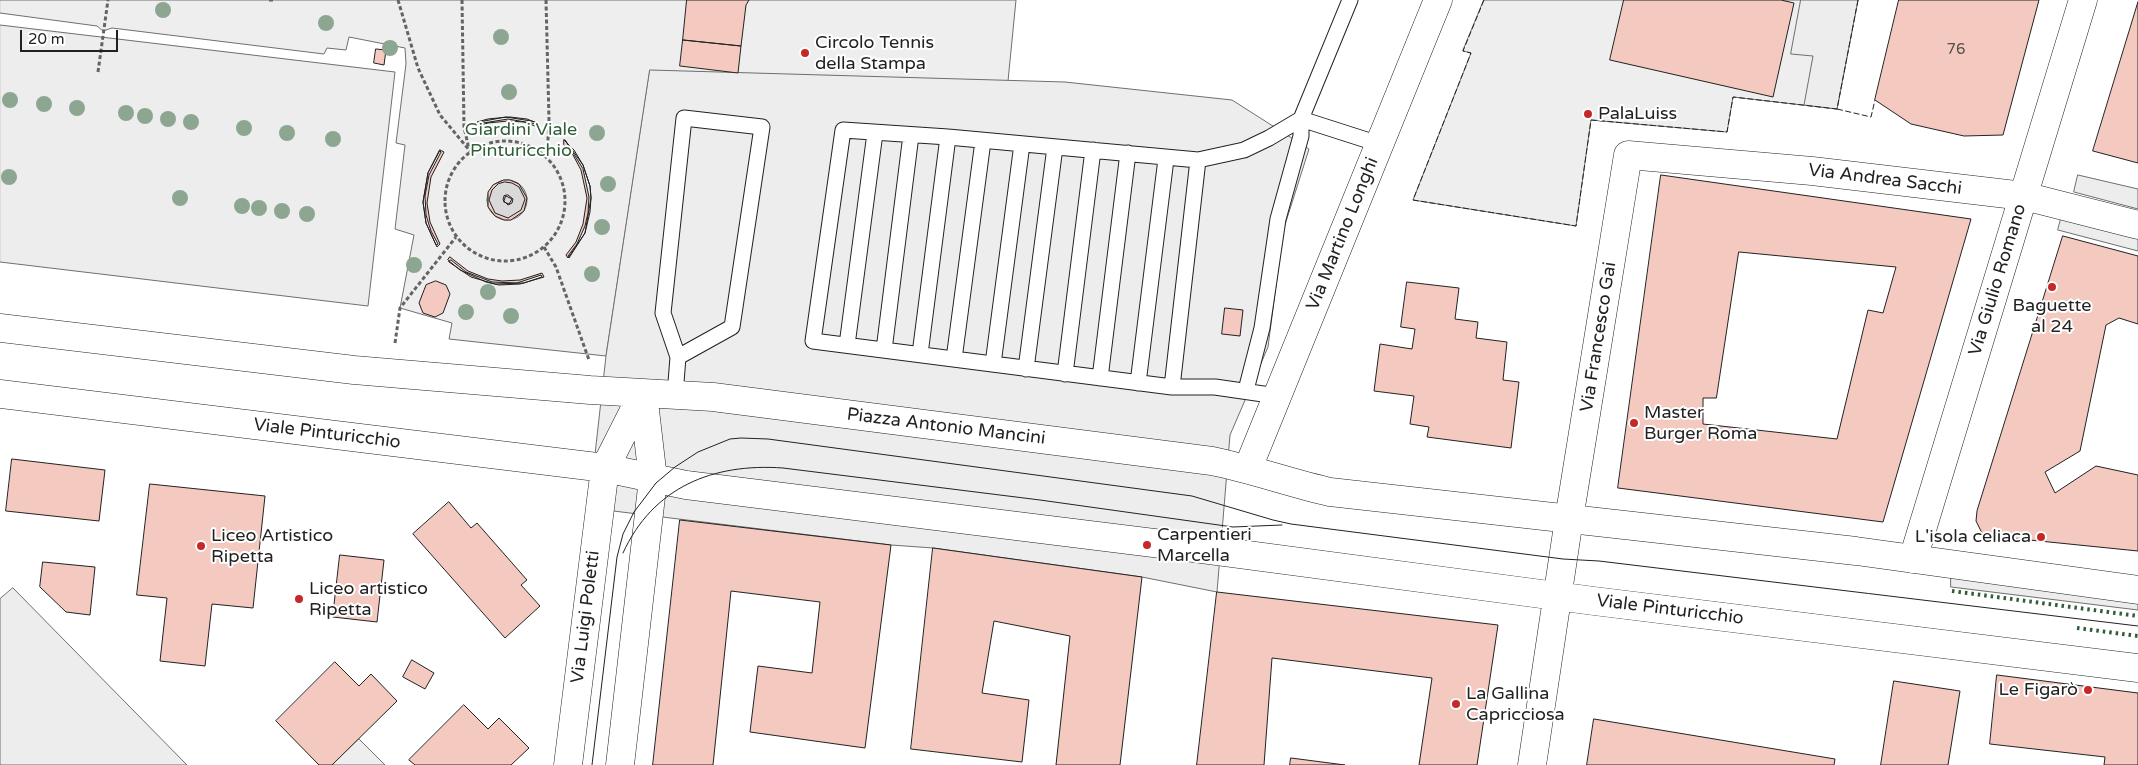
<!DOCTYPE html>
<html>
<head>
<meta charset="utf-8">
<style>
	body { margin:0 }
	#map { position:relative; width:2138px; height:765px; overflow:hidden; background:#fff; font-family:"Varela Round",sans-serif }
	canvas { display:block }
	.scale { position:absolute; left:20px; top:30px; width:98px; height:22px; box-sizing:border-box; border:2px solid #222; border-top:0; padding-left:6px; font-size:15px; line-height:18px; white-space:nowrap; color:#222; -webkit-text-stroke:4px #fff; paint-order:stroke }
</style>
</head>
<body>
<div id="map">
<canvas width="2138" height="765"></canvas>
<div class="scale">20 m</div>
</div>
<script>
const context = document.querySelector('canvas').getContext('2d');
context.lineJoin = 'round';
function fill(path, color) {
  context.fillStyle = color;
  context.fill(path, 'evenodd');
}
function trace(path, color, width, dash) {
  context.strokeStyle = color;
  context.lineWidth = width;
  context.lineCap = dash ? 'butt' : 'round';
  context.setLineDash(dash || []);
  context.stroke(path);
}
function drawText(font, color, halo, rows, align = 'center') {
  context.font = font + ' "Varela Round",sans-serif';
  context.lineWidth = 4;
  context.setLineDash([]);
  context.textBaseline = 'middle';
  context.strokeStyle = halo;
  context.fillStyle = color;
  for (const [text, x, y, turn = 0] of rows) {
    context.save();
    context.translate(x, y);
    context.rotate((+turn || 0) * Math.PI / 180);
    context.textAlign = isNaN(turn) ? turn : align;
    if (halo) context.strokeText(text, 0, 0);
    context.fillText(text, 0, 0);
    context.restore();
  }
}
const green = new Path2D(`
	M0 0H1016L1008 81 650 71 606 356 449 339 452 323 400 308 414 235 395 229 405 145 396 143 406 64 405 48 349 37 346 50 327 48 324 54 112 28 103 31 97 26 0 13Z
	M1484 0H1858L1837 109 1733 97 1727 132 1591 120 1576 226 1413 200 1471 53 1463 51Z
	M359 739 385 765H332Z`);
fill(green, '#eee');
trace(green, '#6f6f6f', 1);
const parking = new Path2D(`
	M1801 0H1858L1837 109 1804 105 1813 56 1791 54Z
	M0 25 395 72 368 306 0 262Z
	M650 70 1065 82 1232 100 1309 149 1283 231 1268 347 1230 435 1217 592 1142 577 933 548 891 545 589 508 606 356Z
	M2078 175 2138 189V209L2074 192Z
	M2062 215 2138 235V251L2058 230Z
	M1951 577 2138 600V610L1951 587Z
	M13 588 187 765H0V599Z`);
fill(parking, '#ededed');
trace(parking, '#6f6f6f', 1);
const water = new Path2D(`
	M487 200a20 20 0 1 1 40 0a20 20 0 1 1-40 0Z`);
fill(water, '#d9d9d9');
trace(water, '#6f6f6f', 1);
const building = new Path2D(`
	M687 0H749L746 5 741 46 683 40Z
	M1624 0H1781L1794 3 1773 97 1610 60Z
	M1899 0H2039L2003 135 1964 136 1911 124 1875 100Z
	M2138 2V163L2093 151Z
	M683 40 741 46 738 73 680 66Z
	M376 49 386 50 384 65 374 63Z
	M506 117 531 121 539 123 538 127 524 122 508 121 488 123 476 127V123Z
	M510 117 527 119 537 123V124L508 119 477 124V122L488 119Z
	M564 140 574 150 583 165 590 186 591 198 585 233 568 258 566 255 576 242 583 224 587 198 581 170 573 155 564 145Z
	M565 140 583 165 590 186 591 198 590 212 585 233 569 258 568 256 577 244 585 226 588 213 589 197 583 169Z
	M440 150 444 152 431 177 427 203 430 222 440 244 437 247 426 223 423 202 428 173Z
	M440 151 441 152 429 175 425 196 426 215 431 231 438 244 436 245 426 223 423 202 428 173Z
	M1661 175 1971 219 1883 522 1618 488ZM1739 252 1896 267 1883 313 1868 310 1837 439 1703 424V398H1716Z
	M504 180H510L519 184 527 198 524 211 511 220H504L495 216 488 207V192L493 185ZM505 182 512 183 519 187 525 199 521 210 508 218 495 213 489 200 492 190 498 184Z
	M508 195 513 199 512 203 508 205 503 200 504 196ZM506 196 512 199 509 204 504 202Z
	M2063 236 2138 256V324L2119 318 2106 325 2080 451 2045 472 2055 493 2096 466 2138 475V551L1990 536 1982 533 1976 521 1977 511Z
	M450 257 468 271 488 279 502 281 520 280 542 273 544 277 520 284 499 285 486 282 460 270 448 260Z
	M451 260 466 272 492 282 517 283 541 275 542 277 524 283 495 284 471 277 449 262Z
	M436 281 446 285 450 294 443 313 435 317 423 313 419 303 426 285Z
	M1407 282 1459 288 1455 319 1478 322 1476 338 1507 342 1503 380 1519 382 1511 448 1427 437 1429 427 1410 424 1414 396 1374 391 1380 344 1412 349 1415 329 1401 327Z
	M1225 308 1243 310 1240 336 1222 334Z
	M12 459 105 470 99 521 6 511Z
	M150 484 265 496 253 608 212 604 205 666 160 661 167 598 137 595Z
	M449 502 471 528 477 523 527 580 521 585 540 606 505 638 413 534Z
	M680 520 891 545 865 748 750 732 758 666 812 673 820 602 731 591 713 765H653Z
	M933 548 1142 577 1120 765H1056L1070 636 994 621 982 693 1029 700 1022 762 911 749Z
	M340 555 384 560 377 622 333 617Z
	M43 562 95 567 90 615 66 612 40 587Z
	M1217 592 1498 625 1477 765H1419L1432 678 1272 658 1264 765H1197Z
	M412 660 434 673 425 689 403 677Z
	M335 662 359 686 371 674 397 701 332 765H319L276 721Z
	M1997 675 2138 693V765H2104L2105 757 1990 744Z
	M1894 681 1960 691 1948 765H1881Z
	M464 705 488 729 499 718 529 748 511 765H415L409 760Z
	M1594 719 1835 759 1834 765H1587Z
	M1291 758 1345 765H1290Z`);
fill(building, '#f3c9c0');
trace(building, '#222', 1);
const service = new Path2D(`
	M1301 119 1379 144
	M847 345 875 133
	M884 350 911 135
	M920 354 948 137
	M954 359 983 141
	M993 364 1022 144
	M1026 369 1055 147
	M1065 374 1093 150
	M1100 378 1128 153
	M1138 383 1166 159
	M1172 387 1198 160
	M1246 390 1262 328 1278 219 1301 136V119L1350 0
	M675 395 678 357 732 327 762 127 684 118 663 313 678 357
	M1277 396 1215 387H1172L813 341 843 130 948 137 1198 160 1244 150 1269 138 1301 119`);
const minor = new Path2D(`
	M0 328 354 370 590 390 713 397 1212 461C1252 469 1290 483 1330 492L1856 551 2138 590
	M0 394 605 468 686 485 1202 549 1594 601 2138 668
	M1248 468 1438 0
	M1913 559 2083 0
	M568 765 605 468 643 393
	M620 765 653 479 643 393
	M1532 765 1569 519 1628 155 1812 171 2024 196 2138 225`);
trace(service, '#222', 17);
trace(minor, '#222', 29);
trace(new Path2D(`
	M269 0H275
	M398 0 418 68 440 115 470 151
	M462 0 464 127 469 149
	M546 0 549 120 547 158
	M98 72 108 0
	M445 201a60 60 0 1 1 120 0a60 60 0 1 1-120 0Z
	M544 247 556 267 589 360
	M395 343 400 308 456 237`), '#646464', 3, [4, 2.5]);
trace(service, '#fff', 15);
trace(minor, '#fff', 28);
trace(new Path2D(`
	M623 553C653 487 713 463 783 468L1040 500 1233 527 1282 525
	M592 765 617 557 623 534 634 512 656 483 675 467 698 452 730 439 741 438 768 439 1192 496 1273 520 1291 524 1563 559 1599 561 2138 626`), '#222', 1);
trace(new Path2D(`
	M1952 591 2138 616
	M2077 628 2138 636`), '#2f5e38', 4, [2.5, 4]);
trace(new Path2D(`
	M1484 0 1463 51 1471 53 1413 200 1576 226 1591 120 1727 132 1733 97 1837 109 1858 0
	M1837 109 1871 117 1875 100`), '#222', 1, [6, 2.5]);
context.fillStyle = '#8da692';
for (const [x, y] of [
	[163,10],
	[326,23],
	[501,37],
	[390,48],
	[509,92],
	[10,100],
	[44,104],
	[77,108],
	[126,113],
	[145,116],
	[168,119],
	[191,122],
	[244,128],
	[287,133],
	[597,133],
	[333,139],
	[9,177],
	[608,184],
	[180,198],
	[242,206],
	[259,208],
	[282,211],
	[307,214],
	[602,227],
	[414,265],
	[592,274],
	[488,292],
	[466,312],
	[511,316]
]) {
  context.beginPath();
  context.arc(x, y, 8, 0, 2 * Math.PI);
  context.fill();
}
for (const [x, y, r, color] of [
	[805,53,5,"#c62828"],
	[1588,114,5,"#c62828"],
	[2052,287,5,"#c62828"],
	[1634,423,5,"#c62828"],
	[2041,537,5,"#c62828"],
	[1147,545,5,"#c62828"],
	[201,546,5,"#c62828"],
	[299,599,5,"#c62828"],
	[2088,690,5,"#c62828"],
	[1456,704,5,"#c62828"]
]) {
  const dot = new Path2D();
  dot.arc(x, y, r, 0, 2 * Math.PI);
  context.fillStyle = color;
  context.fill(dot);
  trace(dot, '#fff', 2);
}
drawText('15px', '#564c4a', null, [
	["76",1956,50]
]);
drawText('18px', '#222', '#fff', [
	["Circolo Tennis",815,43],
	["della Stampa",815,64],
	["PalaLuiss",1598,114],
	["Baguette",2052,306,"center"],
	["al 24",2052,327,"center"],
	["Master",1644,413],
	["Burger Roma",1644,434],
	["Carpentieri",1157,535],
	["Marcella",1157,556],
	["Liceo Artistico",211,536],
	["Ripetta",211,557],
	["L'isola celiaca",2031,537,"right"],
	["Liceo artistico",309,589],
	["Ripetta",309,610],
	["Le Figarò",2078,690,"right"],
	["La Gallina",1466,694],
	["Capricciosa",1466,715]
], 'left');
drawText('18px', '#2f5e38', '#fff', [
	["Giardini Viale",521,130],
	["Pinturicchio",521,151]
]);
drawText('18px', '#222', '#fff', [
	["Via Andrea Sacchi",1885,180,7],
	["Via Martino Longhi",1343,234,-68],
	["Via Giulio Romano",1998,280,-73],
	["Via Francesco Gai",1599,337,-81],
	["Piazza Antonio Mancini",946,427,7],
	["Viale Pinturicchio",327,434,7],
	["Viale Pinturicchio",1670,610,7],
	["Via Luigi Poletti",586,617,-83]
]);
</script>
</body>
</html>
